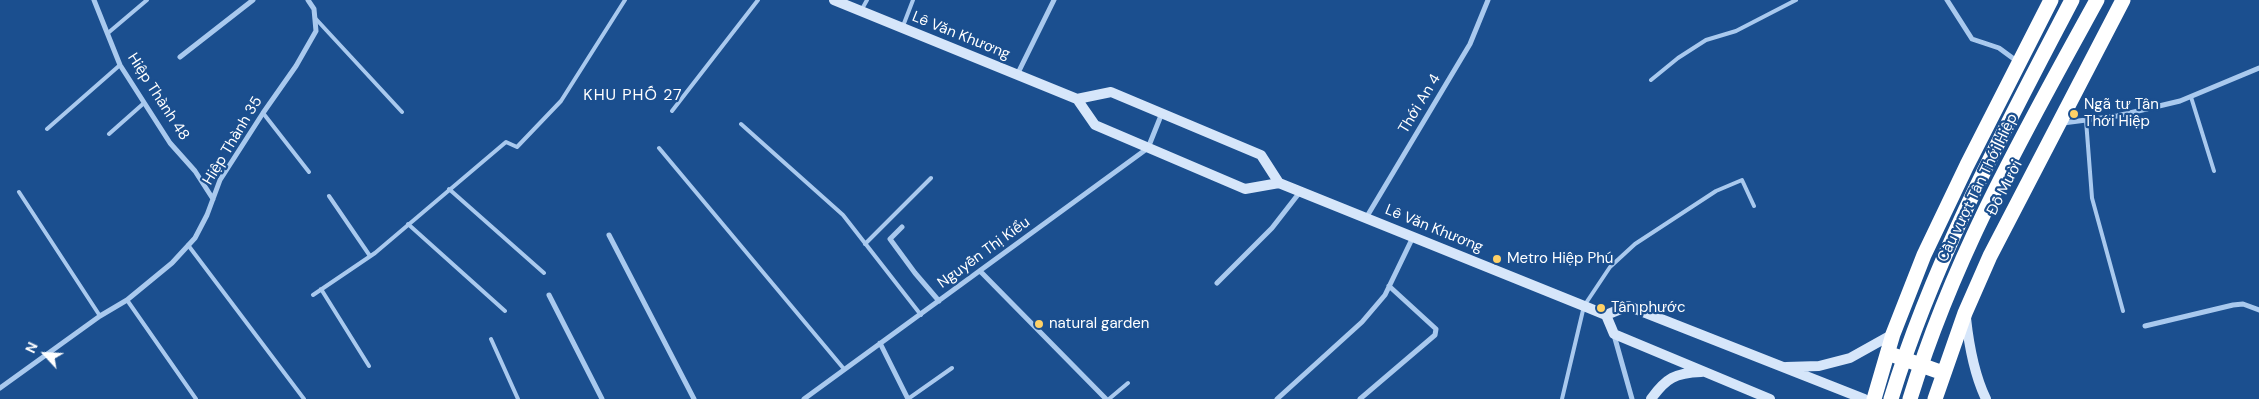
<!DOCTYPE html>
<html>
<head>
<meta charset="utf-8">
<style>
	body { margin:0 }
	#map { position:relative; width:2259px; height:399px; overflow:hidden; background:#1b4f8f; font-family:"DM Sans",sans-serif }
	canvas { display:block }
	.north { position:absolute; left:20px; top:329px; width:50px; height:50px; -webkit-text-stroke:4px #1b4f8f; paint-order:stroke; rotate:295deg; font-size:14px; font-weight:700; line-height:20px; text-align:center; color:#fff }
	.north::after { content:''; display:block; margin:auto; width:18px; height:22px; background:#fff; clip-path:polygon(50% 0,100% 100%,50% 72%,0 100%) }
</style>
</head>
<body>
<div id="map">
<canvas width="2259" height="399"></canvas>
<div class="north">N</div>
</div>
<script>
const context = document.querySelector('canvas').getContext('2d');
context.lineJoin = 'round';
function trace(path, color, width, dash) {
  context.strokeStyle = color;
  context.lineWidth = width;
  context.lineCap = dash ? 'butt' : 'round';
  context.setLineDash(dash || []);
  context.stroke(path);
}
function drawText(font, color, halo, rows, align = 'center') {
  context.font = font + ' "DM Sans",sans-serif';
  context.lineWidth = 4.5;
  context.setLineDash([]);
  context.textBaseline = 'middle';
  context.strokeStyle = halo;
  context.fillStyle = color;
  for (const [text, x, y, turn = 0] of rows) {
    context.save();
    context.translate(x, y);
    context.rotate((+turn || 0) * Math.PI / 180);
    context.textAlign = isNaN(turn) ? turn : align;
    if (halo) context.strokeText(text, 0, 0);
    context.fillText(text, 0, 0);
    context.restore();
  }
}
trace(new Path2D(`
	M862 9 867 0
	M315 18 402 112
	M903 26 913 0
	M108 33 147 0
	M1651 80 1678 58 1706 40 1736 31 1796 0
	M2191 97 2214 171
	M672 111 758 0
	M263 113 309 172
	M2086 120 2092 198 2123 311
	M741 124 843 215 921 315
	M47 129 120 65
	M109 134 144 103
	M659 148 844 369
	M449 189 544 273
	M19 192 100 316
	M329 196 370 256
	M408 224 505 311
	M865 244 931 178
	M188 245 304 399
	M321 289 369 366
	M313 295 375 253 506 142 517 147 561 101 625 0
	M127 300 196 399
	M491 339 518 399
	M908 399 952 368
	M1109 399 1128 383
	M1562 399 1584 306 1610 267 1635 244 1716 191 1742 180 1754 206`), '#a9c9ee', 4);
trace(new Path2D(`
	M94 0 120 65 170 143 195 171 213 199
	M1947 0 1972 39 1999 48 2018 62
	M180 57 253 0
	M1017 75 1054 0
	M2063 123 2117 116 2180 101 2259 68
	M1366 218 1470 44 1488 0
	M902 227 890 239 915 273 939 301
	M609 235 694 399
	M980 271 1106 399
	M1217 283 1272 228 1300 192
	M549 295 602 399
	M2145 326 2233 305 2243 304 2259 310
	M1614 335 1632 399
	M880 343 908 399
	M0 388 100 316 127 300 172 263 195 238 207 215 220 180 263 113 296 66 316 31 314 9 308 0
	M804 399 1148 148 1162 113
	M1277 399 1362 322 1385 295 1413 237
	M1360 399 1435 335 1436 329 1389 286`), '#a9c9ee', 5);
trace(new Path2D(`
	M834 0 1077 99 1111 92 1261 155 1279 183
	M1077 99 1095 125 1245 189 1279 183 1584 306 1606 315 1614 334 1770 399
	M1606 315 1628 306 1864 399
	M1966 318C1969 346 1974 374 1986 399
	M1786 367 1819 366 1850 358 1893 334
	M1651 399C1666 378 1675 373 1701 372`), '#d6e6fa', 10);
trace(new Path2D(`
	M1893 355 1943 373
	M1874 399 1893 334 1924 255 1967 165 2051 0
	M1935 399 1965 313 1990 256 2123 0`), '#fff', 15);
trace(new Path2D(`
	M1891 399C1934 259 2004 130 2072 0
	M1910 399C1954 255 2025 131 2097 0`), '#fff', 15);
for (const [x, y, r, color] of [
	[2074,114,5,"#ffd166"],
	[1497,259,5,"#ffd166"],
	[1601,308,5,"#ffd166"],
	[1039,324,5,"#ffd166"]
]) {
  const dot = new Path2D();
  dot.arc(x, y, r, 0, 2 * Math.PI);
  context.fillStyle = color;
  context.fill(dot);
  trace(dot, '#1b4f8f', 2);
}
drawText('15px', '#fff', '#1b4f8f', [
	["Lê Văn Khương",961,36,22],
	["Hiệp Thành 48",158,97,57],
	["Thới An 4",1420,104,-59],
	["Hiệp Thành 35",233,141,-59],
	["Cầu vượt Tân Thới Hiệp",1978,188,-64],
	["Đỗ Mười",2005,188,-63],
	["Lê Văn Khương",1434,229,22],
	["Nguyễn Thị Kiểu",984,253,-36]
]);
drawText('15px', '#fff', '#1b4f8f', [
	["Ngã tư Tân",2084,105],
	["Thới Hiệp",2084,122],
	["Metro Hiệp Phú",1507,259],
	["Tân phước",1611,308],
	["natural garden",1049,324]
], 'left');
context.letterSpacing = '1px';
drawText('16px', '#fff', '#1b4f8f', [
	["KHU PHỐ 27",633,96]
]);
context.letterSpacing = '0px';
</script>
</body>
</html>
